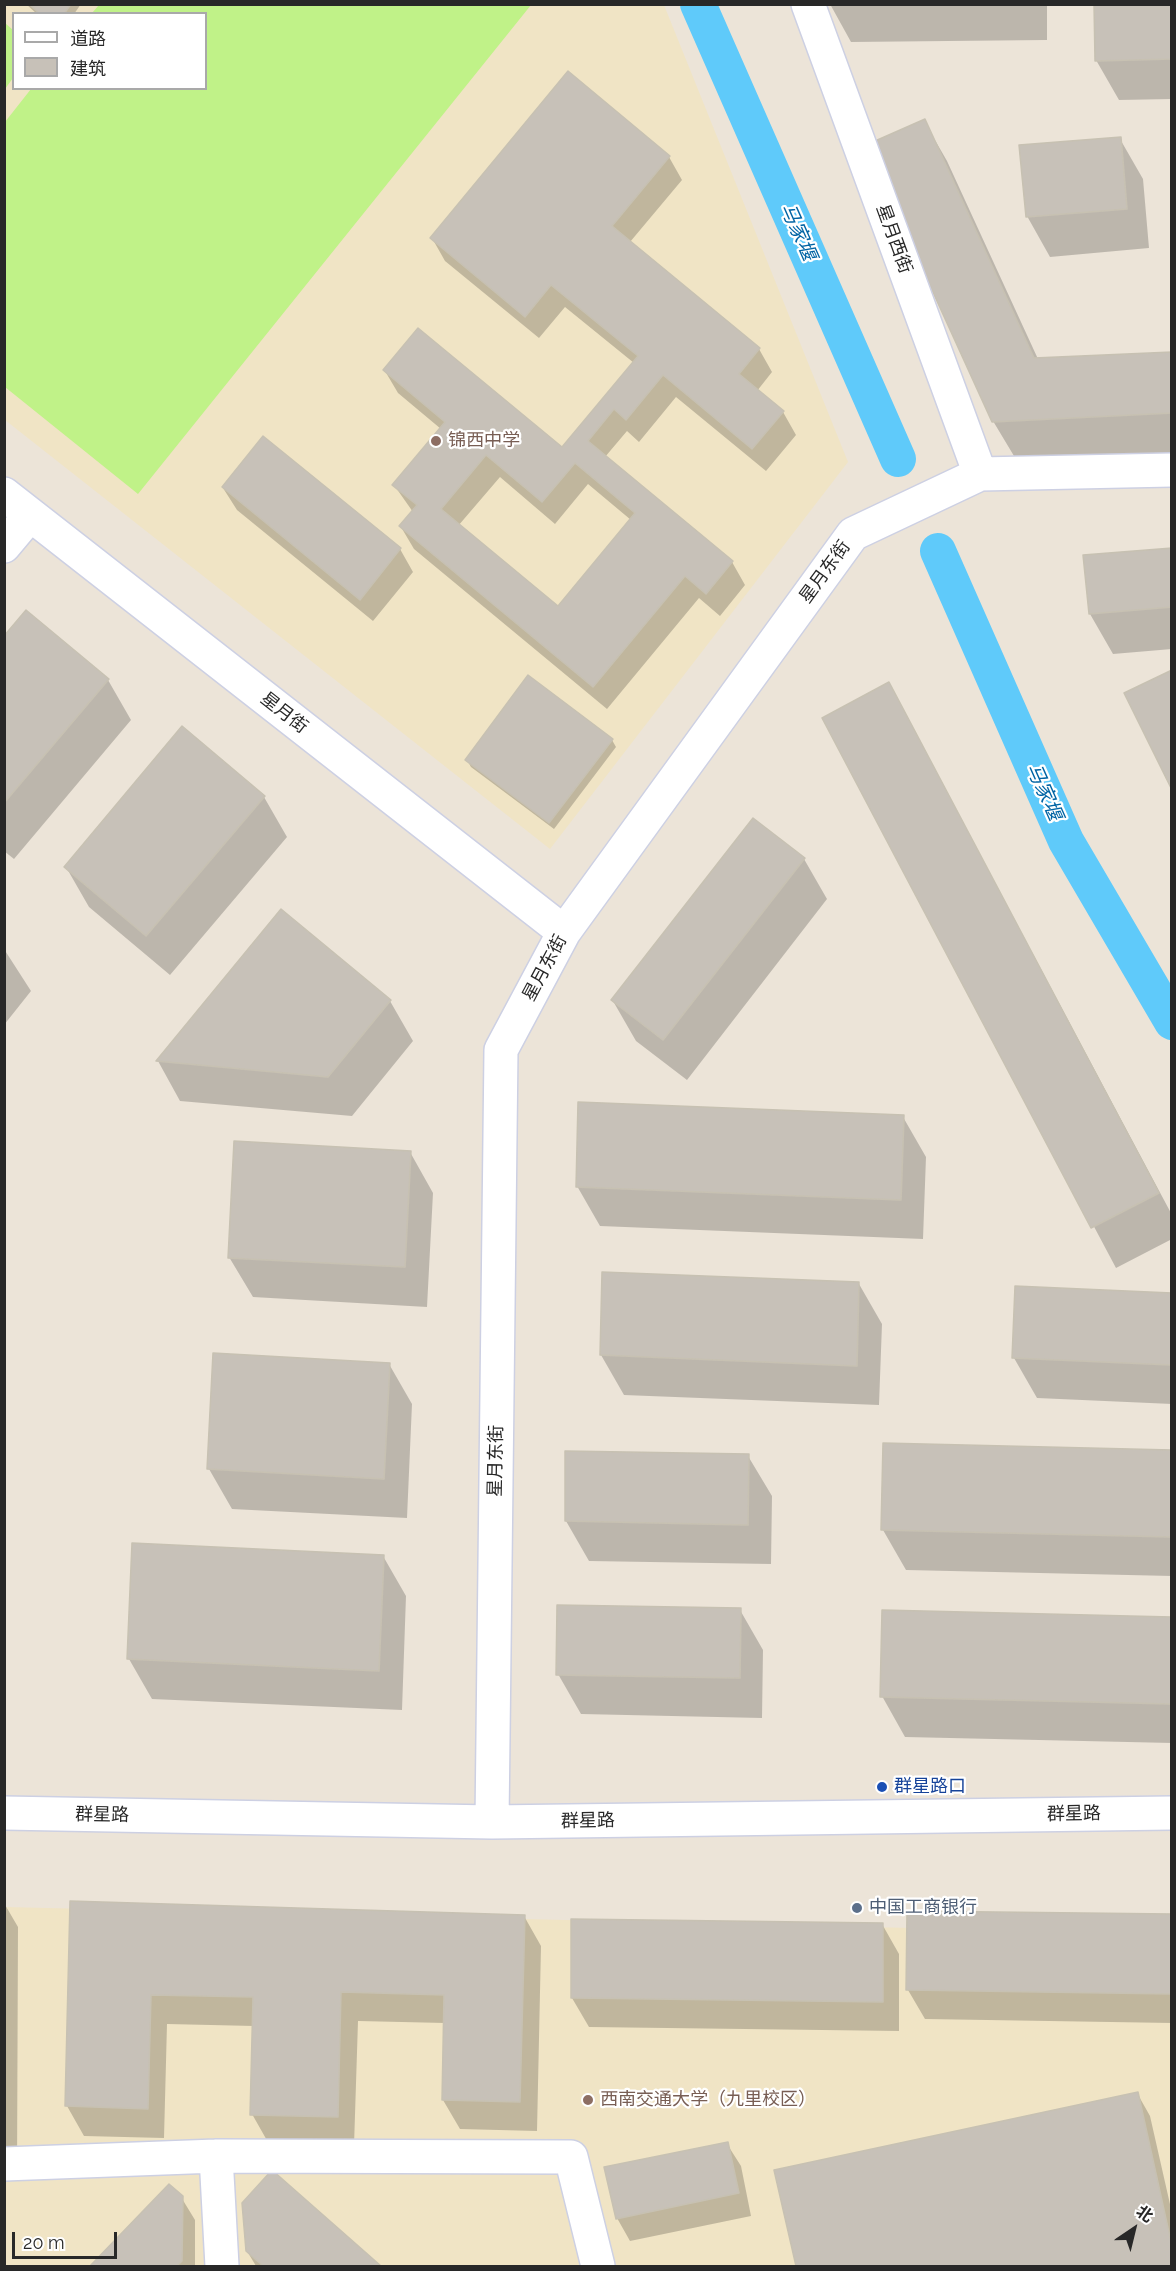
<!DOCTYPE html>
<html>
<head>
<meta charset="utf-8">
<style>
	body { margin:0 }
	#map { position:relative; width:1176px; height:2271px; overflow:hidden; background:#ece4d8; font-family:Raleway,"Noto Sans SC",sans-serif }
	canvas { display:block }
	.frame { position:absolute; inset:0; border:6px solid #282828; pointer-events:none }
	.legend { position:absolute; left:12px; top:12px; width:195px; height:78px; box-sizing:border-box; background:#fff; border:2px solid #a9a9a9; margin:0; padding:8px 10px; list-style:none; font-size:18px; color:#282828 }
	.legend li { display:flex; align-items:center; gap:12px; height:30px }
	.legend b { width:30px; border:2px solid #a9a9a9 }
	.north { position:absolute; left:1104px; top:2199px; width:60px; height:60px; -webkit-text-stroke:4px #fff; paint-order:stroke; rotate:35deg; font-size:16px; font-weight:700; line-height:24px; text-align:center; color:#282828 }
	.north::after { content:''; display:block; margin:auto; width:21px; height:27px; background:#282828; clip-path:polygon(50% 0,100% 100%,50% 72%,0 100%) }
	.scale { position:absolute; left:12px; top:2232px; width:105px; height:27px; box-sizing:border-box; border:3px solid #282828; border-top:0; padding-left:8px; font-size:18px; line-height:21px; white-space:nowrap; color:#282828; -webkit-text-stroke:4px #fff; paint-order:stroke }
</style>
</head>
<body>
<div id="map">
<canvas width="1176" height="2271"></canvas>
<div class="frame"></div>
<ul class="legend">
<li><b style="height:8px;background:#fff"></b>道路</li>
<li><b style="height:16px;background:#c7c1b8"></b>建筑</li>
</ul>
<div class="north">北</div>
<div class="scale">20 m</div>
</div>
<script>
const context = document.querySelector('canvas').getContext('2d');
context.lineJoin = 'round';
function fill(path, color) {
  context.fillStyle = color;
  context.fill(path, 'evenodd');
}
function trace(path, color, width, dash) {
  context.strokeStyle = color;
  context.lineWidth = width;
  context.lineCap = dash ? 'butt' : 'round';
  context.setLineDash(dash || []);
  context.stroke(path);
}
function drawText(font, color, halo, rows, align = 'center') {
  context.font = font + ' Raleway,"Noto Sans SC",sans-serif';
  context.lineWidth = 4.5;
  context.setLineDash([]);
  context.textBaseline = 'middle';
  context.strokeStyle = halo;
  context.fillStyle = color;
  for (const [text, x, y, turn = 0] of rows) {
    context.save();
    context.translate(x, y);
    context.rotate((+turn || 0) * Math.PI / 180);
    context.textAlign = isNaN(turn) ? turn : align;
    if (halo) context.strokeText(text, 0, 0);
    context.fillText(text, 0, 0);
    context.restore();
  }
}
fill(new Path2D(`
	M4 5H664L848 462 550 849 5 420ZM14 14H206V88H14Z
	M4 1907 1171 1934V2266H5Z`), '#f0e4c5');
fill(new Path2D(`
	M99 5H531L138 494 5 387V122L31 89 206 88V14L92 13Z
	M5 23 13 30V78L5 89Z`), '#c0f288');
fill(new Path2D(`
	M26 4H81L74 14H37Z
	M830 4H1047V40L851 42Z
	M1172 4V99L1119 100 1096 60Z
	M924 121 947 161 1038 359 1172 353V454L1017 461 993 421Z
	M1120 139 1143 179 1149 248 1050 257 1027 216Z
	M669 157 682 180 630 242 759 349 772 372 757 391 783 412 796 435 766 471 676 397 639 442 627 431 605 457 732 562 745 585 720 616 699 598 607 709 414 549 401 527 413 512 394 485 441 429 398 393 385 371 562 450 634 363 565 307 539 338 445 261 432 238ZM500 477 555 524 588 484 631 520 558 609 458 526Z
	M223 488 400 549 413 572 373 621 237 510Z
	M1172 549V649L1113 654 1090 614Z
	M27 612 108 680 131 720 14 859 4 851V638Z
	M889 684 1172 1215V1239L1116 1268 824 719Z
	M612 740 616 747 554 829 471 767 467 760Z
	M264 797 287 837 170 975 89 907 66 867Z
	M804 859 827 899 687 1080 636 1041 613 1001Z
	M4 949 31 991 4 1025Z
	M390 1001 413 1041 352 1116 180 1101 158 1061Z
	M903 1117 926 1157 923 1239 600 1226 577 1186Z
	M410 1152 433 1193 427 1307 253 1297 229 1257Z
	M859 1284 882 1324 879 1405 624 1395 601 1355Z
	M1172 1295V1404L1037 1398 1014 1358Z
	M389 1364 412 1404 407 1518 232 1509 209 1469Z
	M1172 1452V1576L906 1570 883 1530Z
	M748 1456 772 1496 771 1564 589 1561 566 1521Z
	M383 1556 406 1596 402 1710 152 1699 129 1659Z
	M740 1610 763 1650 762 1718 581 1714 558 1674Z
	M1172 1619V1743L905 1737 882 1696Z
	M4 1903 18 1927 17 2173H4Z
	M72 1903 524 1916 541 1946 537 2131 460 2129 443 2100 445 2023 358 2021 354 2146 269 2144 252 2114 254 2026 167 2024 164 2138 84 2136 67 2106Z
	M1172 1916V2023L925 2019 908 1990Z
	M882 1924 899 1954V2031L589 2027 572 1998Z
	M1137 2093 1150 2116 1172 2213V2266H797L776 2171Z
	M727 2144 741 2166 751 2216 630 2241 617 2218Z
	M272 2173 379 2266H256L247 2251Z
	M169 2186 181 2197 195 2220V2266H92Z`), '#0003');
trace(new Path2D(`
	M698 4 898 459
	M938 551 1066 841 1172 1022`), '#5fcafa', 36);
const building = new Path2D(`
	M29 4H71L64 14H40Z
	M1094 4H1172V59L1095 61Z
	M568 71 670 156 612 226 760 348 739 374 784 411 752 449 663 375 626 420 614 409 588 441 733 561 706 594 685 576 593 687 399 526 417 505 392 485 445 422 383 370 418 328 562 447 638 356 551 285 525 317 430 238ZM486 455 542 502 575 463 635 513 558 606 441 509Z
	M925 119 1034 358 1172 352V413L992 422 866 145Z
	M1121 137 1127 209 1026 217 1019 145Z
	M263 436 401 548 360 600 222 487Z
	M1172 548V607L1089 614 1083 555Z
	M26 610 109 679 4 803V636Z
	M1172 670V790L1124 693Z
	M528 675 613 739 549 823 465 760Z
	M889 682 1159 1193 1091 1228 822 718Z
	M182 726 265 796 146 936 64 867Z
	M753 818 805 858 663 1040 611 1000Z
	M281 909 391 1000 328 1077 156 1061Z
	M578 1102 904 1115 901 1200 576 1187Z
	M234 1141 411 1151 405 1267 228 1258Z
	M602 1272 859 1282 857 1366 600 1355Z
	M1015 1286 1172 1293V1365L1012 1358Z
	M213 1353 390 1363 384 1479 207 1469Z
	M883 1443 1172 1450V1537L881 1530Z
	M565 1451 749 1454 748 1525 565 1521Z
	M132 1543 384 1555 379 1671 127 1659Z
	M557 1605 741 1608 740 1678 556 1675Z
	M882 1610 1172 1617V1704L880 1697Z
	M70 1901 525 1915 520 2102 442 2100 444 1995 341 1992 338 2117 250 2115 253 1997 151 1995 148 2109 65 2106Z
	M907 1911 1172 1914V1994L906 1990Z
	M571 1919 883 1923V2002L571 1998Z
	M1138 2092 1172 2246V2266H796L774 2170Z
	M728 2142 739 2193 616 2219 604 2167Z
	M272 2170 381 2266H263L246 2251 242 2203Z
	M169 2184 183 2196 182 2261 177 2266H90Z`);
fill(building, '#c7c1b8');
trace(building, '#c7c1b2', 1.5);
const minor = new Path2D(`
	M808 4 980 474
	M4 494 564 932
	M4 546 30 515
	M4 1813 492 1822 1172 1813
	M492 1822 501 1050 564 932 853 534 980 474 1172 470
	M216 2156 222 2266
	M4 2164 216 2156 571 2157 598 2266`);
trace(minor, '#cdd0e3', 36);
trace(minor, '#fff', 33);
for (const [x, y, r, color] of [
	[436,441,6,"#8d6e63"],
	[882,1787,6,"#1a4fb4"],
	[857,1908,6,"#5c6f8a"],
	[588,2100,6,"#8d6e63"]
]) {
  const dot = new Path2D();
  dot.arc(x, y, r, 0, 2 * Math.PI);
  context.fillStyle = color;
  context.fill(dot);
  trace(dot, '#fff', 2);
}
drawText('18px', '#282828', '#fff', [
	["星月西街",894,239,70],
	["星月东街",825,572,-54],
	["星月街",284,713,38],
	["星月东街",545,968,-62],
	["星月东街",496,1461,-89],
	["群星路",1074,1814,-1],
	["群星路",102,1815,1],
	["群星路",588,1821,-1]
]);
drawText('18px', '#785e54', '#fff', [
	["锦西中学",448,441],
	["西南交通大学（九里校区）",600,2100]
], 'left');
drawText('18px', '#164399', '#fff', [
	["群星路口",894,1787]
], 'left');
drawText('18px', '#4e5e75', '#fff', [
	["中国工商银行",869,1908]
], 'left');
drawText('italic 20px', '#0064a4', '#fff', [
	["马家堰",798,232,66],
	["马家堰",1044,792,66]
]);
</script>
</body>
</html>
